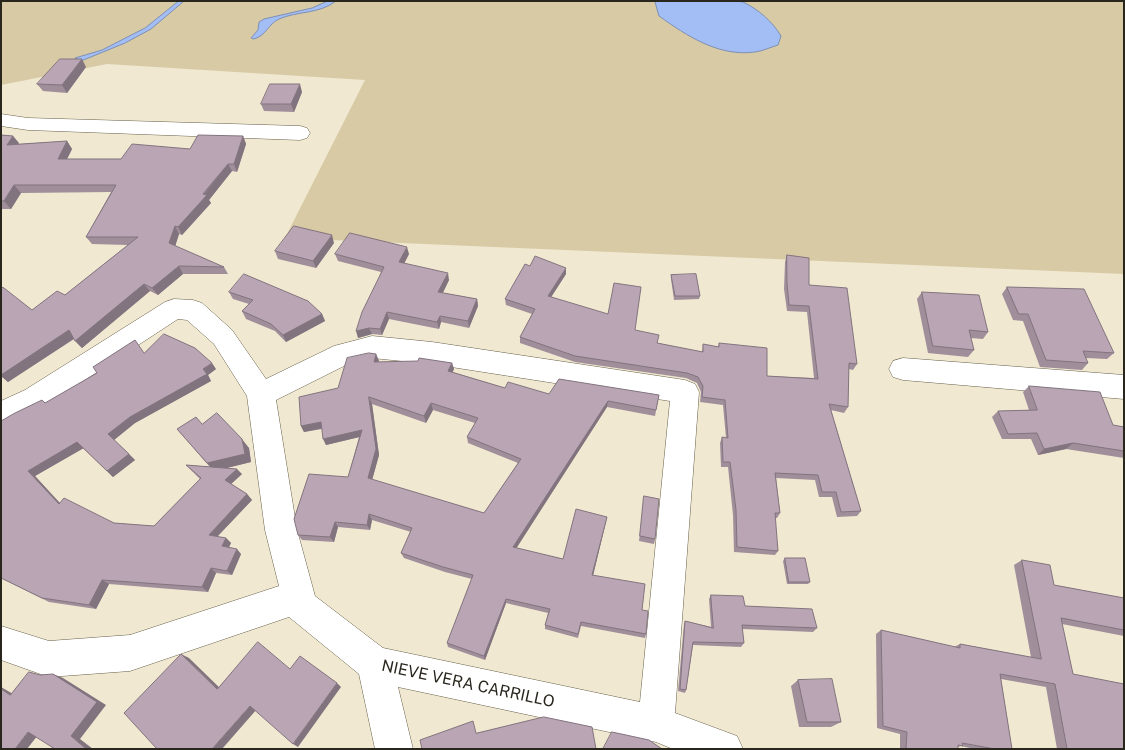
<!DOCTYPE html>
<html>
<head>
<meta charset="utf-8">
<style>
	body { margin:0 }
	#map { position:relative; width:1125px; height:750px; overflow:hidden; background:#f0e8d0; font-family:"Public Sans",sans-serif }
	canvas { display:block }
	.frame { position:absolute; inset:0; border:2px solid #29261d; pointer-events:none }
</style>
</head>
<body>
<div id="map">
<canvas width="1125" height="750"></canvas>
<div class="frame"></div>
</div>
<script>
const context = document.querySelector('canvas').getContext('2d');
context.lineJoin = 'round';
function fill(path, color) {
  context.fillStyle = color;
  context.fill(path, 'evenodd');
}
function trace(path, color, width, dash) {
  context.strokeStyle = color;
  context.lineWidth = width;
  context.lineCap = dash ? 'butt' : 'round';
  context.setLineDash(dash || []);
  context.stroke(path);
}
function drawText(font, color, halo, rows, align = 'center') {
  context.font = font + ' "Public Sans",sans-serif';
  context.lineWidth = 4;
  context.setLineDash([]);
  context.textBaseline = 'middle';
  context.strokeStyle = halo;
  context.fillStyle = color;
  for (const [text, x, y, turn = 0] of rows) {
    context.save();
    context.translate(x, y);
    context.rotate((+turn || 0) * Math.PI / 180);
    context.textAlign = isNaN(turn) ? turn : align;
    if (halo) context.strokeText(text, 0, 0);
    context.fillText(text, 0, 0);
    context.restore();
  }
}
fill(new Path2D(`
	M1 1H1124V274L285 238 365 80 107 64 1 85Z`), '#d7caa5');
const water = new Path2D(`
	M179 1H184L151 29 125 43 81 61 75 58 102 50 145 28Z
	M328 1H336C320 14 297 11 279 19 268 24 267 35 254 39L251 38 258 30 259 22 264 19 312 8Z
	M657 1C671 1 735 0 743 2 758 9 773 22 781 36L778 45C771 47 763 51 755 52 719 57 687 36 659 16L655 2Z`);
fill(water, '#a3bdf5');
trace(water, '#7e90b4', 1);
const minor = new Path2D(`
	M1 114 28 118 300 126 307 128 310 133 307 138 300 140 28 130 1 126Z
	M174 299 193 300 202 303 232 330 266 379 334 346 372 336 432 342 685 380 695 384 699 392 675 713 737 736 743 749H673L656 742 398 687 413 749H375L359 674 289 617 130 671 49 677 1 660V626L49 641 130 635 279 586 265 530 247 396 214 344 187 320 178 319 45 406 1 426V401L25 390 165 302ZM372 358 432 364 670 401 640 702 383 648 315 596 297 530 276 400 350 363Z
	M903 358 1124 375V399L903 380 893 377 889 369 893 361Z`);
trace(minor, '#67604b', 1);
fill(minor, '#fff');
fill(new Path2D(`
	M86 67 67 93 43 91 37 84Z
	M302 92 294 112 264 111 261 104Z
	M1 135 13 136 19 144 67 141 72 149 67 159H121L190 149 243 136 246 144 237 172 232 171 209 200 211 203 182 235 179 234 175 246 224 267 228 274H183L158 295 150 291 82 348 74 339 8 382 1 376V287L32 310 65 295 128 245 92 244 86 237 111 192 21 193 11 209H1Z
	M334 243 316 268 278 259 275 251Z
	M335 254H409L404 264 449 280 443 293 477 299 478 306 469 328 441 322 439 329 389 319 382 335 372 334 358 338 381 272 338 261Z
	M787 255 809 285 857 364 853 370 849 369 848 407 844 413 831 410 861 511 857 516 837 517 832 497H819L815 480 776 478 780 513 777 518H775L778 551 775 555 734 552 733 515 728 467H721L720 443 722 437 726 438 723 405 700 402 701 392 697 383 686 378 575 362 520 343V337L532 314 506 305 505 299 566 274 551 297 635 330 658 343 702 352 703 344 718 347 719 343 767 376 814 378 807 312 787 311 784 289 785 262Z
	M671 275 700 296 699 299 674 300 671 279Z
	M1007 287 1114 353 1107 359 1086 358 1088 363 1082 370 1040 367 1023 321 1013 320 1002 294Z
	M229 292 322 314 325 321 286 342 275 331 246 319 242 311 249 304 233 299Z
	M922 292 988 332 983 339 971 338 974 350 968 357 928 353 917 299Z
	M145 353 216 369 208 375 211 381 135 423 114 440 135 460 113 477 83 448 35 476 60 503 114 523 154 526 200 479 186 465 210 467 177 429 202 424 249 448 251 462 227 468 242 474 231 484 247 494 252 500 217 537 226 538 231 543 229 547 241 554 232 575 216 573 208 592 109 584 96 609 49 602 1 578 46 403 97 373Z
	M376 354 379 361 378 362 452 363 454 369 452 372 505 388 549 394 659 395 655 416 607 407 516 548 563 559 607 517 593 575 642 610 646 634 645 638 581 626 578 638 545 629V625L548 613 506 603 485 660 448 647 447 643 472 579 445 572 404 558 401 553 411 532 372 520 370 530 338 527 334 542 302 540 298 535 348 477 359 437 326 445 322 429 304 432 301 426 338 388ZM372 404 426 423 433 410 475 423 467 437 468 443 518 463 484 513 372 480 379 455Z
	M1029 386 1113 425 1124 427V458L1066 449 1038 455 1031 439H1002L992 417 998 411 1029 410 1023 392Z
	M644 496 655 539 654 544 639 541Z
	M785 558 810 582 808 584H787L783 561Z
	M1022 560 1054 585 1124 598V636L1062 624 1073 674 1124 749H1057L1046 687 1001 679 1012 749H974L961 746 958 747V749H900V734L877 728 876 634 881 630 954 647 960 644 1031 657 1014 565Z
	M711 595 745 606 817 628 813 632 742 629 744 643 741 647 693 645 686 690 685 693 678 691 684 624 685 621 711 627 709 599Z
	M798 680 841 722 831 727H799L791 686Z`), '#a08e9b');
fill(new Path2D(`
	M82 59 86 67 67 93 62 85Z
	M300 84 302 92 294 112 291 104Z
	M13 136 19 143 13 152 7 145Z
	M243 136 246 144 237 172 234 164Z
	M67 141 72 149 63 167 58 159Z
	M228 164 232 171 209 200 211 203 182 235 178 227Z
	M14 185 21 193 11 209 4 201Z
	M175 226 179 234 174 250 169 243Z
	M332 235 334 243 316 268 313 261Z
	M407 247 409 254 401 269 399 262Z
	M179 266 183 274 158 295 152 288Z
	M566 268V274L548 302V296Z
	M448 273 449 280 440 298 438 292Z
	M144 284 150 291 82 348 75 341Z
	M477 299 478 306 469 328 468 321Z
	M387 312 389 319 382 335 380 329Z
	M322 314 325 321 286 342 283 335Z
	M440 316 441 322 439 329 437 322Z
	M369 328 372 334 358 338 356 331Z
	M69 330 75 338 8 382 1 376V375Z
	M376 354 379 361 376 369 374 362Z
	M212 363 216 369 208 375 211 381 135 423 114 440 108 434 130 417Z
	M452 363 454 369 450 378 448 371Z
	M369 397 372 404 379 455 371 484 368 478Z
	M608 401 607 407 514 552 513 547Z
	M431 403 433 410 426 423 424 416Z
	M321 422 324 428 304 432 301 426Z
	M362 430 364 436 326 445 323 439Z
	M242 439 249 448 251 462 214 471 207 463Z
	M77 442 84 448 35 476 66 510 59 504 28 471Z
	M1073 443 1066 449 1038 455 1044 449Z
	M129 454 135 460 113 477 107 471Z
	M237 469 242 474 230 485 225 480Z
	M247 494 252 500 214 540 209 535Z
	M369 514 372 520 370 530 367 525Z
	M607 517 606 522 592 580V575Z
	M335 522 338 527 334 542 330 537Z
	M226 538 231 543 227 551 222 546Z
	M237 549 241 554 232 575 227 571Z
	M211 568 216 573 208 592 202 587Z
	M102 580 109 584 96 609 89 605Z
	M506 599V603L485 660 484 656Z
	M181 654 189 658 224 692 217 689Z
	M53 674 63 678 106 705 80 739 93 749H86L71 736Z
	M337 683 341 687 298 747 293 744Z
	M1 687 20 698 10 695 1 689Z
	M250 706 257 709 222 749H212Z
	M28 732 38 735 27 749H15Z`), '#82747e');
const building = new Path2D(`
	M60 59H82L62 85 37 84Z
	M270 84H300L291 104H261Z
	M1 135 13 136 7 145 67 141 58 159H121L132 144 190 149 198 135 243 136 234 164H228L203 194 207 195 178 227 175 226 169 243 224 267 179 266 152 288 144 284 75 341 69 330 1 375V287L4 288 32 310 57 291 65 295 138 237H86L116 185H14L4 201H1Z
	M294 226 332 235 313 261 275 251Z
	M350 233 407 247 399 262 448 273 438 292 477 299 468 321 440 316 437 322 387 312 380 329 369 328 356 331 362 312 384 267 335 254Z
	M787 255 809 258V285L847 288 857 364 849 363 848 407 829 404 861 511 841 512 836 492H822L818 475 775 473 780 513H775L778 551 737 547 736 510 730 462H723L722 437 728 438 725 400 702 397 703 386 698 377 687 373 575 356 520 337 535 309 505 299 525 264 530 266 535 256 566 268 548 296 608 314 614 283 641 287 635 330 659 335 657 343 703 352V344L719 347V343L767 348V376L818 379 809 306 789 305 787 283Z
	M244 274 308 301 322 314 283 335 271 324 242 311 253 300 229 292Z
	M696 274 700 296H675L671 275Z
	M1007 287 1084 289 1114 353 1083 351 1088 363 1046 360 1028 314H1019Z
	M922 292 979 295 988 332 969 330 974 350 933 346Z
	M164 334 195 348 212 363 203 369 207 374 130 417 108 434 129 454 107 471 77 442 28 471 59 504 64 498 114 523 154 526 201 478 186 465 237 469 225 480 247 494 209 535 226 538 222 546 237 549 227 571 211 568 202 587 102 580 89 605 42 598 1 578V421L15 413 42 400 45 403 97 373 93 367 135 340 144 353Z
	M369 353 376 354 374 362 418 361 419 358 452 363 448 371 505 388 508 382 549 394 559 379 659 395 656 410 608 401 513 547 563 559 576 509 607 517 592 575 645 584 642 610 648 611 646 634 581 622 578 634 545 625 550 609 506 599 484 656 447 643 473 575 443 567 401 553 412 528 369 514 367 525 335 522 330 537 298 535 294 519 309 474 348 477 362 430 323 439 321 422 301 426 299 397 338 388 347 358ZM369 397 424 416 431 403 478 418 467 437 521 459 484 513 368 478 376 449Z
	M1029 386 1100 392 1113 425 1124 427V451L1073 443 1044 449 1037 433 1008 434 998 411 1037 410Z
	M217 413 242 439 245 454 207 463 177 429 196 417 202 424Z
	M644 496 659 499 655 539 640 536Z
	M785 558H805L810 582H789Z
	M1022 560 1050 565 1054 585 1124 598V630L1061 618 1073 674 1124 684V749H1067L1055 684 1000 674 1012 749H995L962 743 963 746 958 745V749H906L907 732 883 726 881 630 960 648V644L1041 659Z
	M711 595 743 596 745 606 812 609 817 628 742 625 744 643 693 642 686 690 680 689 685 621 713 628Z
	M258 642 290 669 300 656 337 683 293 744 250 706 212 749H157L124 713 181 654 217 689Z
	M29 672 40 675 53 674 97 702 71 736 86 749H55L28 732 15 749H1V689L10 695Z
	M832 679 841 722H807L798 680Z
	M544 717 592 727 596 749H422L420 740 473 721 476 733Z
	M612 732 649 740 662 749H603Z`);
fill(building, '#baa5b4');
trace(building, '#82747e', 1);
drawText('16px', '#29261d', '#fff', [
	["NIEVE VERA CARRILLO",468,684,12]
]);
</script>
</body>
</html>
